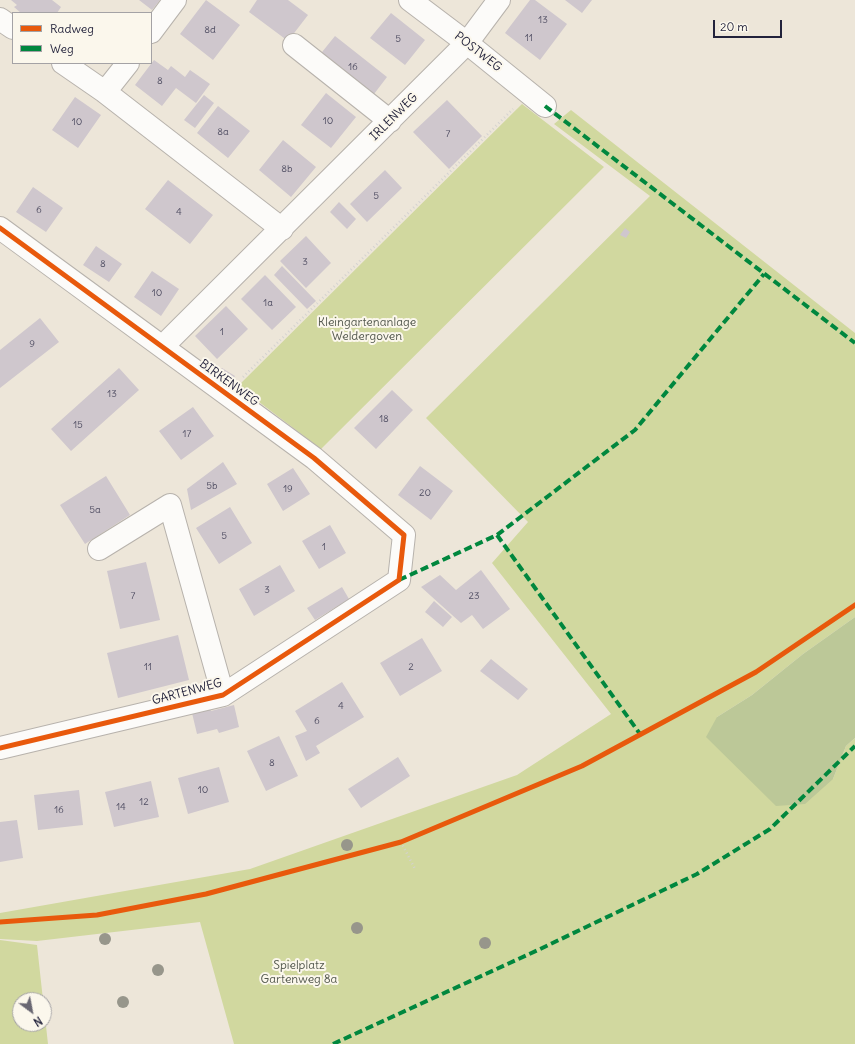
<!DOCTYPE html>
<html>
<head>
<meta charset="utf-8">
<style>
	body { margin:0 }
	#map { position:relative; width:855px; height:1044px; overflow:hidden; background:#ede6d9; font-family:Delius,sans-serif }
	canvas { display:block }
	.legend { position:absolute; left:12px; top:12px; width:140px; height:52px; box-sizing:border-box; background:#fbf7ec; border:1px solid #a4a2a5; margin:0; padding:5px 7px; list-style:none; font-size:12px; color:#22223b }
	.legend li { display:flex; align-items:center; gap:8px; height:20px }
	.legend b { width:20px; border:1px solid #a4a2a5 }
	.north { position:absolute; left:12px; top:992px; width:40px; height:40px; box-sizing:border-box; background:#fbf7ec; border:1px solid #a4a2a5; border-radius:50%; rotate:148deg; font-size:11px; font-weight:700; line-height:16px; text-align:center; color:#22223b }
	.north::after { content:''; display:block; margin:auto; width:14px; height:18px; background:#696772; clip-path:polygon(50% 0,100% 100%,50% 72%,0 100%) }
	.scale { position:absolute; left:713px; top:20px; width:69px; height:18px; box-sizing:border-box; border:2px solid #22223b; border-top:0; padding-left:5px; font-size:12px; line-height:14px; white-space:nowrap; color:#22223b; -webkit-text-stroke:3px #fbf7ec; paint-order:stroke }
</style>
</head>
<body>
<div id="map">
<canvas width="855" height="1044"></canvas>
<ul class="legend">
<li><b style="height:5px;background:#e8590c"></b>Radweg</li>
<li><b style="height:5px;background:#00873e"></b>Weg</li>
</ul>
<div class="north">N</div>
<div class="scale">20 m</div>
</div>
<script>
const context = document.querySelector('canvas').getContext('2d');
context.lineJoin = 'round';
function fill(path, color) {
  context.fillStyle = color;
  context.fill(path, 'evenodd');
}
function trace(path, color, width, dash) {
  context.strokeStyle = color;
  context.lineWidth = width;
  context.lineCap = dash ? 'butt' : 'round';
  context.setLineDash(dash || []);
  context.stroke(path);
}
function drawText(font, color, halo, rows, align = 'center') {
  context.font = font + ' Delius,sans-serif';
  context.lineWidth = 4;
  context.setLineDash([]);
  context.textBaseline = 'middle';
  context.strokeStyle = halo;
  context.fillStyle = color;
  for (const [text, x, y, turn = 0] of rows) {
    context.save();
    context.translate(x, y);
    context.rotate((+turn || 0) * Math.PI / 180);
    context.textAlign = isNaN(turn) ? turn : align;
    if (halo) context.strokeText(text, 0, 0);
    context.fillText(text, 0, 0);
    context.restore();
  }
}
fill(new Path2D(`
	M522 104 604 167 321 449 238 386Z
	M571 110 855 333V617L803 654 752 695 717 717 833 779 846 746 855 738V1044H234L200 922 37 941 0 939V913L250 869 517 775 611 714 492 563 528 522 426 418 650 196 554 124Z
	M0 940 37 945 43 1000H20V1024H44V1008L48 1044H0Z`), '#d1d89f');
fill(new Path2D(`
	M855 617V738L846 746 833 779 805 804 776 806 706 737 717 717 752 695 803 654Z`), '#bcc898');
fill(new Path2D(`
	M11 0H52L61 7 57 13H21L14 7 17 5Z
	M139 0H160L152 10Z
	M206 0 240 25 213 60 180 34Z
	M257 0H288L308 15 288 41 249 12Z
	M530 0H535L567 24 540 60 505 33Z
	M565 0H592L582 13Z
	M391 13 425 40 405 65 370 38Z
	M335 36 387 77 371 98 318 57Z
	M154 60 168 70 171 66 185 77 190 70 210 84 196 103 176 88 162 106 135 85Z
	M326 93 356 117 331 148 301 125Z
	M204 95 214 103 195 128 184 120Z
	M75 97 101 115 78 148 52 130Z
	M447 100 482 136 449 169 413 132Z
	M218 106 250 131 228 158 197 133Z
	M283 140 316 167 291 197 259 170Z
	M385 170 402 188 367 222 350 204Z
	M168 180 213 215 190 244 145 209Z
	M33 187 63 208 46 232 16 212Z
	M339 202 356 219 347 229 330 212Z
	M625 228 630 232 626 238 620 235Z
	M306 236 331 263 306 288 280 261Z
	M96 246 122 264 109 282 83 265Z
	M282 266 316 301 307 309 274 275Z
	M152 271 179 289 161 316 134 297Z
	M265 275 296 307 272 330 241 299Z
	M226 306 248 329 217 359 195 336Z
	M40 318 59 342 0 388V350Z
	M119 368 139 390 71 451 51 429Z
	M222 368 235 376 229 385 216 377Z
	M392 390 413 410 376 449 354 428Z
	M193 407 214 436 181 460 159 431Z
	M223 462 237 484 191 510 187 489Z
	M420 466 453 491 431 520 398 495Z
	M293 468 310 494 283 511 267 484Z
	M106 476 130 515 85 544 60 505Z
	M230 507 252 543 219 564 196 528Z
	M330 525 346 553 319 569 302 541Z
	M146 562 160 620 120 629 107 571Z
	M280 565 295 591 254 616 239 589Z
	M481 570 510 609 483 629 472 615 461 623 421 587 440 575 456 590Z
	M342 587 349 599 315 620 307 608Z
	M434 601 452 617 443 627 425 612Z
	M178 635 189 680 118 698 107 653Z
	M422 638 442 671 400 696 380 663Z
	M491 659 528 689 518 700 480 671Z
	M342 682 364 717 316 746 320 753 306 761 295 736 307 731 295 711Z
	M234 705 239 727 219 733 217 729 197 734 192 713 210 708 211 711Z
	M279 736 298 776 266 791 247 751Z
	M398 757 410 776 361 808 348 789Z
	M219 767 229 802 188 814 178 778Z
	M151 781 159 817 114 827 105 792Z
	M79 790 83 825 38 830 34 795Z
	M17 820 23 858 0 862V822Z`), '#cfc7cd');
const minor = new Path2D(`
	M410 0 467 43 545 106
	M0 19 13 28
	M151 32 175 0
	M294 45 390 121
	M63 63 105 92 282 229
	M105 92 128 63
	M0 228 314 458 404 535 399 580 223 695 0 748
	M163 346 467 43 499 0
	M99 549 170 505 223 695`);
trace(minor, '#b7b2ac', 24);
trace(new Path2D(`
	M243 377 513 109
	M401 842 415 869`), '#d4d2d0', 2.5, [1, 3]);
trace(minor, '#fcfbf9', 22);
trace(new Path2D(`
	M545 106 855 343
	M497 535 640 734
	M399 580 497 535 635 430 764 274
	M333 1044 538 950 697 874 770 829 855 746`), '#00873e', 4, [8, 4]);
trace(new Path2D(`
	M0 228 314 458 404 535 399 580 223 695 0 748
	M0 922 97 915 206 894 401 842 582 766 756 672 855 605`), '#e8590c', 5);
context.fillStyle = '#97968b';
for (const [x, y] of [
	[347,845],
	[357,928],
	[105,939],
	[485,943],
	[158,970],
	[123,1002]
]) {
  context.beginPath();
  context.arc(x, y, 6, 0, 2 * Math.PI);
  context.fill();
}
drawText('10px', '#4d4b60', null, [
	["13",543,20],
	["8d",210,30],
	["11",529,38],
	["5",398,39],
	["16",353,67],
	["8",160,81],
	["10",328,121],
	["10",77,122],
	["8a",223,132],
	["7",448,134],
	["8b",287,169],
	["5",376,196],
	["6",39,210],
	["4",179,212],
	["3",305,262],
	["8",103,264],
	["10",157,293],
	["1a",268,303],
	["1",222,332],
	["9",32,344],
	["13",112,394],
	["18",384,419],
	["15",78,425],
	["17",187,434],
	["5b",212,486],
	["19",288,489],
	["20",425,493],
	["5a",95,510],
	["5",224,536],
	["1",324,547],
	["3",267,590],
	["7",133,596],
	["23",474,596],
	["11",148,667],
	["2",411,667],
	["4",341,706],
	["6",317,721],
	["8",272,763],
	["10",203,790],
	["12",144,802],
	["14",121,807],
	["16",59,810]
]);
drawText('12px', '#22223b', '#fbf7ec', [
	["POSTWEG",478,52,38],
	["IRLENWEG",394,117,-45],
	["BIRKENWEG",229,383,36],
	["GARTENWEG",187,692,-15]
]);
drawText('12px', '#50554b', '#fbf7ec', [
	["Kleingartenanlage",367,323],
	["Weldergoven",367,337],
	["Spielplatz",299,966],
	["Gartenweg 8a",299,980]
]);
</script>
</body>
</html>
